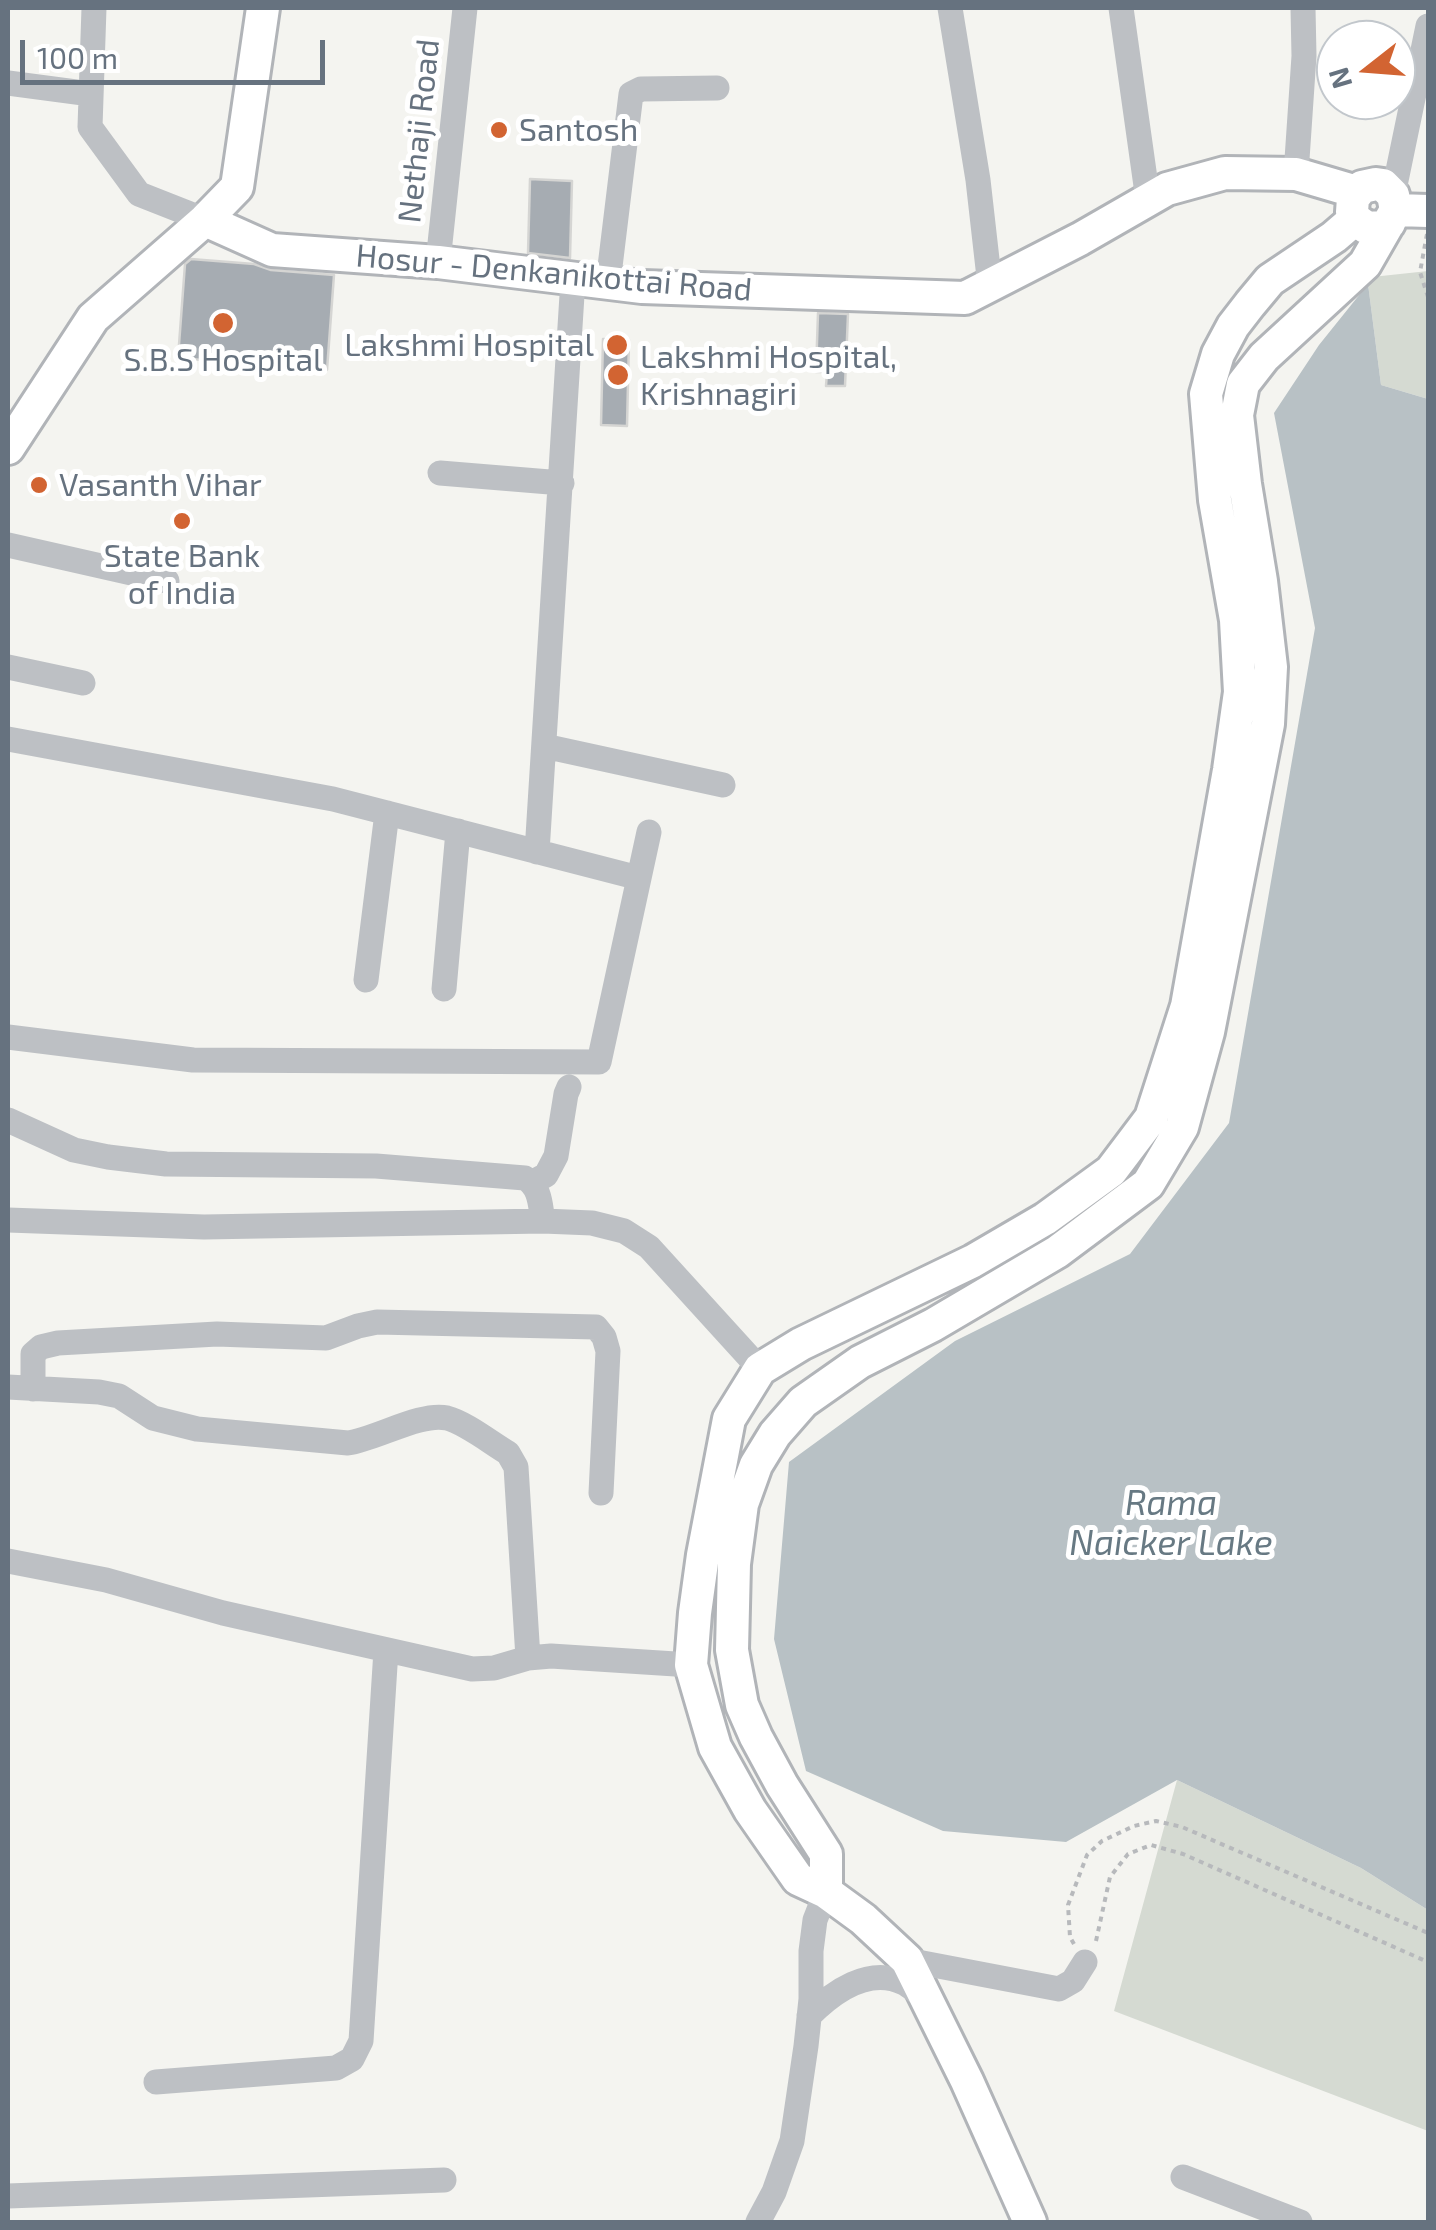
<!DOCTYPE html>
<html>
<head>
<meta charset="utf-8">
<style>
	body { margin:0 }
	#map { position:relative; width:1436px; height:2230px; overflow:hidden; background:#f4f4f0; font-family:"Exo 2",sans-serif }
	canvas { display:block }
	.frame { position:absolute; inset:0; border:10px solid #66727f; pointer-events:none }
	.north { position:absolute; left:1316px; top:20px; width:100px; height:100px; box-sizing:border-box; background:#fff; border:2px solid #c2c7cc; border-radius:50%; rotate:253deg; font-size:28px; font-weight:700; line-height:40px; text-align:center; color:#66727f }
	.north::after { content:''; display:block; margin:auto; width:35px; height:45px; background:#d26432; clip-path:polygon(50% 0,100% 100%,50% 72%,0 100%) }
	.scale { position:absolute; left:20px; top:40px; width:305px; height:45px; box-sizing:border-box; border:5px solid #66727f; border-top:0; padding-left:12px; font-size:30px; line-height:35px; white-space:nowrap; color:#66727f; -webkit-text-stroke:8px #fff; paint-order:stroke }
</style>
</head>
<body>
<div id="map">
<canvas width="1436" height="2230"></canvas>
<div class="frame"></div>
<div class="north">N</div>
<div class="scale">100 m</div>
</div>
<script>
const context = document.querySelector('canvas').getContext('2d');
context.lineJoin = 'round';
function fill(path, color) {
  context.fillStyle = color;
  context.fill(path, 'evenodd');
}
function trace(path, color, width, dash) {
  context.strokeStyle = color;
  context.lineWidth = width;
  context.lineCap = dash ? 'butt' : 'round';
  context.setLineDash(dash || []);
  context.stroke(path);
}
function drawText(font, color, halo, rows, align = 'center') {
  context.font = font + ' "Exo 2",sans-serif';
  context.lineWidth = 10;
  context.setLineDash([]);
  context.textBaseline = 'middle';
  context.strokeStyle = halo;
  context.fillStyle = color;
  for (const [text, x, y, turn = 0] of rows) {
    context.save();
    context.translate(x, y);
    context.rotate((+turn || 0) * Math.PI / 180);
    context.textAlign = isNaN(turn) ? turn : align;
    if (halo) context.strokeText(text, 0, 0);
    context.fillText(text, 0, 0);
    context.restore();
  }
}
fill(new Path2D(`
	M1428 271V399L1381 385 1368 284 1372 277Z
	M1177 1780 1361 1868 1428 1910V2131L1114 2011Z`), '#d5dad2');
fill(new Path2D(`
	M1368 284 1381 385 1428 399V1910L1361 1868 1177 1780 1066 1842 943 1831 806 1771 774 1639 789 1462 955 1341 1130 1254 1229 1123 1315 628 1274 413 1319 345Z`), '#b8c1c5');
const building = new Path2D(`
	M530 179 572 181 570 258 528 253Z
	M191 259 254 264 271 270 334 275 327 370 178 358 185 264Z
	M818 313 848 314 845 386H826L827 372H816Z
	M603 339 629 340 627 426 601 425Z`);
fill(building, '#a6acb2');
trace(building, '#d5d5d3', 2.5);
const major = new Path2D(`
	M1396 210 1428 211
	M205 220 272 250 438 262 642 287 965 298 1080 239 1167 189 1225 173 1296 174 1357 192
	M8 448 93 318 205 220 237 187 263 8
	M826 1892V1854L782 1785 756 1737 742 1705 732 1650 734 1564 742 1504 756 1465 775 1434 803 1402 860 1362 933 1325 1057 1252 1148 1184 1182 1127 1208 1032 1268 724 1271 667 1261 581 1245 484 1237 415 1243 384 1264 357 1365 264 1396 210 1393 195 1383 185 1376 184 1362 187 1353 198 1352 212 1355 219 1367 228 1382 227 1389 223
	M1030 2222 967 2081 907 1960 863 1919 826 1892 798 1879 750 1810 715 1747 691 1665 695 1613 703 1555 729 1419 760 1369 801 1344 973 1261 1045 1219 1111 1171 1151 1118 1187 1006 1229 770 1240 692 1236 620 1215 500 1206 394 1218 354 1233 326 1250 304 1270 280 1334 237 1355 219`);
trace(major, '#b1b4b8', 38);
trace(new Path2D(`
	M1427 234 1420 272 1428 297
	M1096 1941 1110 1877 1128 1854 1151 1845 1183 1854 1428 1962
	M1074 1944 1070 1937 1068 1905 1087 1855 1102 1841 1134 1826 1156 1821 1182 1827 1428 1933`), '#b7b9bc', 4, [5, 5]);
trace(new Path2D(`
	M94 8 90 127 139 194 205 220
	M950 8 978 180 990 286
	M1121 8 1148 200
	M8 83 91 94
	M1296 174 1304 56 1303 8
	M1393 195 1428 26
	M438 262 465 8
	M608 283 631 94 641 89 717 88
	M440 473 562 483
	M8 545 167 581
	M8 667 83 683
	M8 739 333 799 639 878
	M544 746 723 785
	M537 852 573 279
	M366 980 387 813
	M444 989 458 831
	M8 1037 193 1060 599 1062 649 832
	M8 1120 74 1150 108 1157 166 1164 376 1166 525 1178C541 1188 540 1205 543 1221
	M533 1182 546 1175 556 1156 566 1094 569 1087
	M8 1220 204 1227 543 1221 592 1223 624 1231 649 1247 760 1369
	M8 1387 99 1392 119 1396 153 1418 197 1429 348 1443C376 1439 421 1412 447 1418 466 1423 491 1443 508 1453L516 1467 528 1658
	M33 1389V1354L41 1347 58 1343 217 1334 326 1338 358 1326 377 1322 596 1327 604 1337 608 1351 601 1493
	M8 1561 106 1580 223 1613 472 1669 494 1668 528 1658 551 1656 691 1665
	M907 1960 1059 1989 1073 1981 1085 1962
	M809 2016C833 1992 869 1966 904 1983 911 1987 918 1993 925 1997
	M156 2082 336 2068 352 2059 361 2041 386 1650
	M1183 2177 1300 2222
	M8 2196 444 2180
	M758 2222 774 2192 792 2141 806 2046 811 1999V1951L815 1920 826 1892`), '#bdc0c4', 25);
trace(major, '#fff', 32);
for (const [x, y, r, color] of [
	[499,130,10,"#d26432"],
	[223,323,12,"#d26432"],
	[617,345,12,"#d26432"],
	[618,375,12,"#d26432"],
	[39,485,10,"#d26432"],
	[182,521,10,"#d26432"]
]) {
  const dot = new Path2D();
  dot.arc(x, y, r, 0, 2 * Math.PI);
  context.fillStyle = color;
  context.fill(dot);
  trace(dot, '#fff', 4);
}
drawText('32px', '#66727f', '#fff', [
	["Santosh",519,130],
	["Lakshmi Hospital",594,345,"right"],
	["Lakshmi Hospital,",640,357],
	["Krishnagiri",640,394],
	["S.B.S Hospital",223,360,"center"],
	["Vasanth Vihar",59,485],
	["State Bank",182,556,"center"],
	["of India",182,593,"center"]
], 'left');
drawText('32px', '#66727f', '#fff', [
	["Nethaji Road",419,131,-84],
	["Hosur - Denkanikottai Road",554,273,5]
]);
drawText('italic 35px', '#677983', '#fff', [
	["Rama",1171,1503],
	["Naicker Lake",1171,1543]
]);
</script>
</body>
</html>
